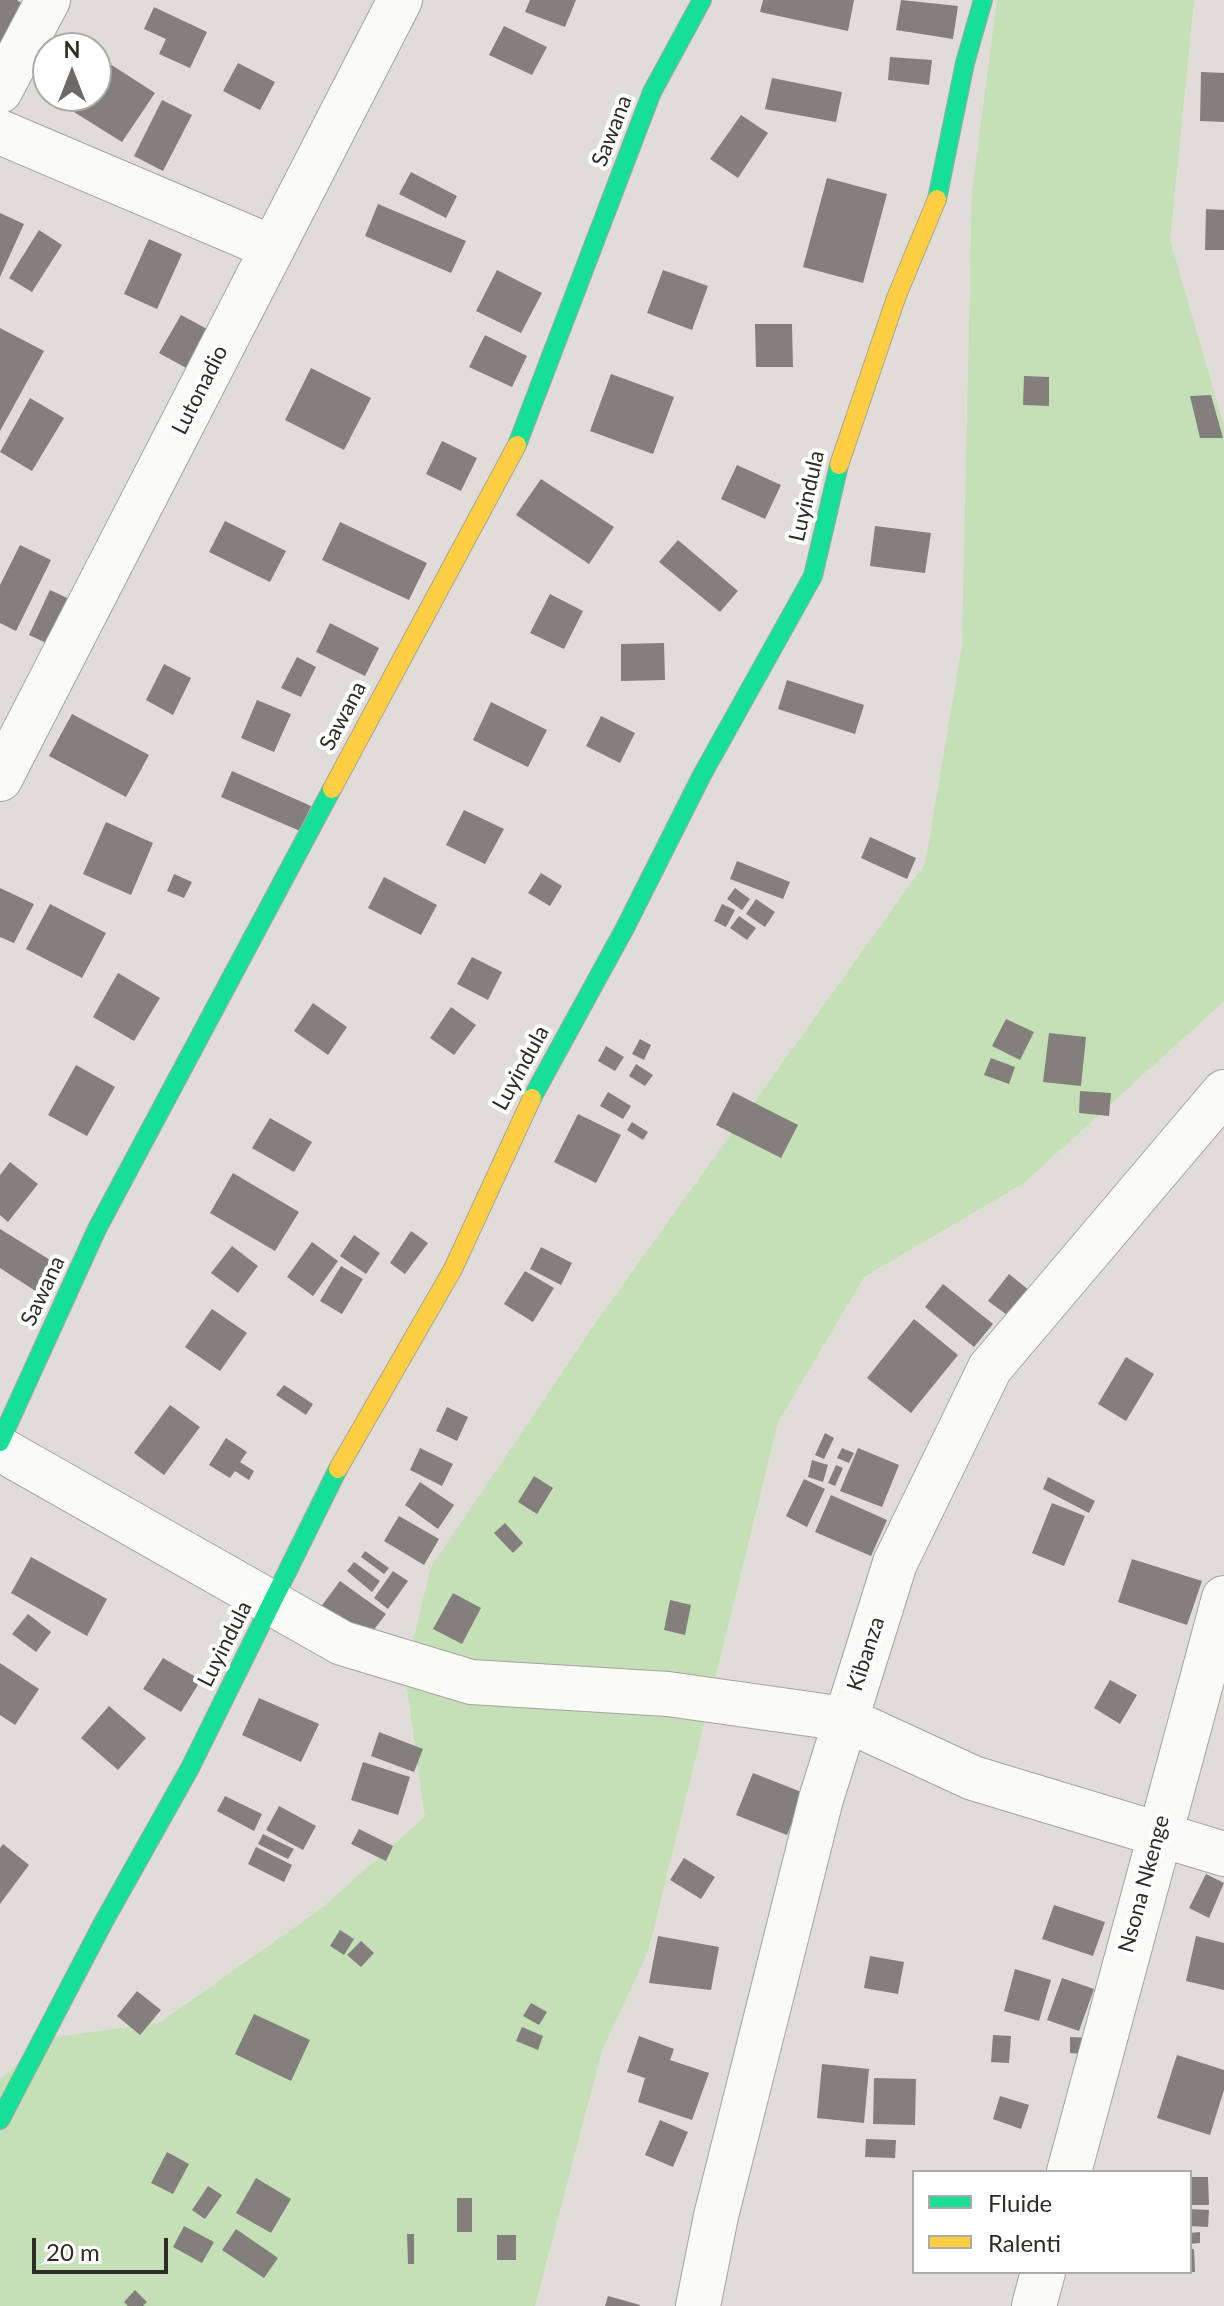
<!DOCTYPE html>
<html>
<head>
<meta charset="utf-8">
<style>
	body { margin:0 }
	#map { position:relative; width:1224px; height:2306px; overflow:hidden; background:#e0dcd8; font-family:Lato,sans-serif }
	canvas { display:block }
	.legend { position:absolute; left:912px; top:2170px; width:280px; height:104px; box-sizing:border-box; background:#fff; border:2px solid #acaba9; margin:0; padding:10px 14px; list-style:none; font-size:24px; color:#2f2c28 }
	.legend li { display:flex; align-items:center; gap:16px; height:40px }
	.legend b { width:40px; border:2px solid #acaba9 }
	.north { position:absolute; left:32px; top:32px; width:80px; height:80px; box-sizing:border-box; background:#fff; border:2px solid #acaba9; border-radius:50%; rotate:0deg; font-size:22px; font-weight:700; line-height:32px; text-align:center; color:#2f2c28 }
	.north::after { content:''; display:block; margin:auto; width:28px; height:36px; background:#6d6a66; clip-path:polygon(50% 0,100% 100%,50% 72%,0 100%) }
	.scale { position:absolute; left:32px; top:2238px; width:136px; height:36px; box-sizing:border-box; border:4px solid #2f2c28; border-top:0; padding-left:10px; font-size:24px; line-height:28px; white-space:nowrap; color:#2f2c28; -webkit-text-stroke:6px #fff; paint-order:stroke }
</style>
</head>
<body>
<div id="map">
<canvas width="1224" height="2306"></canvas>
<ul class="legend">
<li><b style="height:10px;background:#16e098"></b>Fluide</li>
<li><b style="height:10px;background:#ffcf43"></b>Ralenti</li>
</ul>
<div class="north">N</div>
<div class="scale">20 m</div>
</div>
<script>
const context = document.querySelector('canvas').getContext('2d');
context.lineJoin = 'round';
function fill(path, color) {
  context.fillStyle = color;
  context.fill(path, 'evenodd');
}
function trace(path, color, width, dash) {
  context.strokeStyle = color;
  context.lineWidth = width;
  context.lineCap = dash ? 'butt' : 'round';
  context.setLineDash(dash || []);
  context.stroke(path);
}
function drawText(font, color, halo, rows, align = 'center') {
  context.font = font + ' Lato,sans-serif';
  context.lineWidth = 8;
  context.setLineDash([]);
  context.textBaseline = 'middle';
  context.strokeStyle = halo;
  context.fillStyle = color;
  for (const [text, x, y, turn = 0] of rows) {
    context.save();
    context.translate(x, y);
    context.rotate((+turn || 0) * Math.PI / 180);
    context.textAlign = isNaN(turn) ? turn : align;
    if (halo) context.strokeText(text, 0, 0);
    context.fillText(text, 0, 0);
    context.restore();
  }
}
fill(new Path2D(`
	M997 0H1194L1170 240 1224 426V1001L1024 1183 864 1277 778 1422 648 1952 602 2050 535 2306H0V2079L48 2038 159 2023 318 1911 425 1817 405 1674 431 1567 592 1328 925 864 962 646 972 192Z`), '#c5dfb7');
fill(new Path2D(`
	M0 0H17L37 13 0 44Z
	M530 0H576L565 27 525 12Z
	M763 0H854L848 31 760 12Z
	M901 0 958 6 953 39 896 30Z
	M154 7 207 32 190 68 159 54 166 39 144 29Z
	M504 26 547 47 532 75 489 55Z
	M890 57 932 60 929 85 888 80Z
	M107 62 155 93 122 142 74 112 84 96H96V79Z
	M238 63 275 82 260 110 223 91Z
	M1201 72 1224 73V122L1200 121Z
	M772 78 842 92 836 122 765 109Z
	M162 100 192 115 163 171 134 156Z
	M741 115 768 133 738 178 710 159Z
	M411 172 457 196 446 218 399 194Z
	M827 178 887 194 863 283 803 267Z
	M378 204 466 241 451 273 365 236Z
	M1206 209 1224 210V250H1205Z
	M0 213 24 224 0 277Z
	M39 230 62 245 32 292 9 278Z
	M149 239 182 254 157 309 124 294Z
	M497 270 542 293 521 333 476 311Z
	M663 270 708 286 692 330 647 313Z
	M181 315 220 336 199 375 159 353Z
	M755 324H792L793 367H756Z
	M0 328 44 351 0 431Z
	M485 335 527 356 512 387 469 367Z
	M311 368 371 398 344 450 285 420Z
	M611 374 674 397 653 454 590 431Z
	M1024 376 1049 377V406L1023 405Z
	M1211 395 1223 438H1200L1190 396Z
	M30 398 64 418 32 471 0 452Z
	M442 441 477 458 461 491 426 474Z
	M737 465 781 485 765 519 721 499Z
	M541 479 614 527 589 564 516 515Z
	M225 521 286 551 270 582 209 552Z
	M340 522 427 563 409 600 322 560Z
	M875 526 931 533 925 573 870 566Z
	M678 540 738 591 720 612 659 562Z
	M20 545 51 560 16 631 0 623V585Z
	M50 590 76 602 55 647 29 635Z
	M550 594 583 611 564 649 530 633Z
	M330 623 379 648 365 676 316 652Z
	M664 643 665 680 621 681V644Z
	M297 657 316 667 301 697 281 688Z
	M164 664 191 678 173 715 146 700Z
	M787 680 864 705 855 734 778 709Z
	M257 700 291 714 274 752 241 738Z
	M491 702 547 730 528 767 473 740Z
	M72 714 149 755 126 797 49 756Z
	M601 716 635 733 620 763 586 746Z
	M232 771 311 806 300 831 221 797Z
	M464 810 504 829 485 864 446 845Z
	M106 822 153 843 131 895 83 874Z
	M870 837 916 858 907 879 861 858Z
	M737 861 790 882 783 899 730 879Z
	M541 873 562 886 550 906 528 893Z
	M174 874 192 882 184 898 167 891Z
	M384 877 437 905 421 935 368 908Z
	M0 888 34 904 14 943 0 937Z
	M735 888 750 899 742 910 727 899Z
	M756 899 775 912 765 927 746 914Z
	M50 904 106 933 82 978 26 949Z
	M722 904 735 910 726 927 714 921Z
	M739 916 756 928 747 940 730 928Z
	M472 957 502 972 488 1000 457 984Z
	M118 973 160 998 134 1041 93 1017Z
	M313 1003 347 1027 328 1055 294 1031Z
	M451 1007 476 1025 454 1055 430 1038Z
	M1006 1019 1034 1032 1020 1060 992 1046Z
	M1049 1033 1086 1037 1081 1086 1043 1082Z
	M640 1039 651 1045 644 1060 632 1054Z
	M606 1046 624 1057 615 1071 598 1061Z
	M991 1058 1015 1067 1009 1084 984 1075Z
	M636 1064 653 1075 645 1086 629 1076Z
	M76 1065 115 1087 87 1136 48 1115Z
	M1080 1091 1111 1093 1109 1116 1079 1113Z
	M608 1092 631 1106 623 1119 600 1106Z
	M733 1092 798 1125 781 1158 716 1125Z
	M578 1114 621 1135 596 1183 554 1162Z
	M270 1118 312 1142 294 1172 252 1148Z
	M632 1122 648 1132 643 1140 627 1130Z
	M10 1162 38 1184 8 1222 0 1215V1175Z
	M233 1173 299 1212 275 1251 210 1213Z
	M0 1229 55 1263 37 1292 0 1268Z
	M411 1231 428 1243 405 1274 390 1263Z
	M354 1235 380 1253 366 1274 340 1256Z
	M312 1242 338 1261 313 1296 287 1277Z
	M232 1246 258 1266 238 1293 211 1273Z
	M541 1247 572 1263 561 1285 530 1269Z
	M341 1266 363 1279 342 1314 320 1301Z
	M525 1271 554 1288 533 1322 504 1304Z
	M1009 1274 1030 1291 1010 1317 988 1301Z
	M943 1284 993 1324 974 1347 925 1307Z
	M212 1309 247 1333 220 1371 185 1347Z
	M914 1319 958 1355 911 1413 867 1378Z
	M1126 1357 1154 1374 1126 1421 1098 1404Z
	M284 1385 313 1404 306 1415 276 1395Z
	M170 1405 200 1427 164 1475 134 1453Z
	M447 1407 468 1417 457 1441 436 1431Z
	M825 1433 834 1438 824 1459 815 1455Z
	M226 1438 247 1452 240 1462 254 1471 249 1480 235 1471 230 1478 209 1465Z
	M420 1448 453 1464 442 1486 410 1470Z
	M842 1448 854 1453 849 1463 837 1458Z
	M858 1448 899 1465 882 1507 840 1491Z
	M812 1460 828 1465 823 1482 808 1477Z
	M836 1465 843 1468 835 1486 828 1483Z
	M534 1476 553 1488 537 1514 518 1502Z
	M1048 1477 1095 1501 1089 1513 1043 1489Z
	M804 1479 825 1489 807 1527 786 1516Z
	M420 1482 454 1505 438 1529 405 1505Z
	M831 1495 887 1520 871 1556 815 1532Z
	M1052 1503 1085 1516 1064 1566 1032 1553Z
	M399 1516 439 1539 424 1565 384 1541Z
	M505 1523 523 1543 513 1553 494 1533Z
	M365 1551 389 1568 384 1574 361 1557Z
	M31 1557 107 1599 87 1636 11 1593Z
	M1132 1559 1202 1581 1187 1625 1118 1602Z
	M354 1562 380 1581 372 1592 347 1571Z
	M393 1571 408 1581 388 1609 374 1598Z
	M340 1581 386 1614 365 1641 320 1608Z
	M453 1593 481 1608 462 1644 433 1629Z
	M670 1600 691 1605 685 1635 664 1630Z
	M28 1614 51 1632 36 1652 12 1634Z
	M163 1658 201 1680 181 1712 143 1689Z
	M0 1663 39 1689 15 1725 0 1715Z
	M1110 1680 1137 1695 1120 1724 1094 1708Z
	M259 1698 319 1724 301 1762 242 1735Z
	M109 1706 146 1738 118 1770 81 1738Z
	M379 1732 423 1749 414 1772 371 1756Z
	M363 1762 410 1777 398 1815 351 1800Z
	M753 1773 804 1793 787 1835 736 1815Z
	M225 1796 262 1814 254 1831 217 1811Z
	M279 1806 316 1826 303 1850 266 1830Z
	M359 1829 393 1846 386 1861 351 1844Z
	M263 1834 294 1849 288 1859 258 1844Z
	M3 1844 29 1865 0 1904V1848Z
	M256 1847 292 1865 284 1882 248 1864Z
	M684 1858 715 1877 701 1899 670 1880Z
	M1206 1874 1224 1883 1209 1918 1189 1908Z
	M1054 1905 1105 1922 1093 1956 1042 1939Z
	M340 1930 354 1939 344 1955 330 1946Z
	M658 1936 719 1947 711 1990 649 1983Z
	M1196 1936 1224 1943V1990L1186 1981Z
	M361 1941 374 1953 361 1967 347 1955Z
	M870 1956 904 1962 898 1994 864 1988Z
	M1015 1969 1051 1980 1039 2021 1004 2011Z
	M1062 1978 1094 1989 1079 2031 1047 2020Z
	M137 1991 161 2010 140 2035 117 2016Z
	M531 2003 547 2012 539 2025 523 2016Z
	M254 2014 310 2040 291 2081 235 2054Z
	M522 2027 543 2036 538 2050 516 2041Z
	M993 2035 1011 2036 1009 2063 991 2062Z
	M639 2036 674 2049 670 2060 709 2073 692 2120 638 2102 645 2078 627 2072Z
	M1070 2037 1094 2038 1092 2055 1070 2053Z
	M1177 2055 1224 2070V2090L1210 2135 1157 2118Z
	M822 2064 869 2069 864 2123 817 2118Z
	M874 2078 916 2079 915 2125 873 2124Z
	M1000 2096 1029 2105 1021 2129 993 2119Z
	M660 2120 688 2132 673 2167 645 2155Z
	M866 2139 896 2140 895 2158 865 2157Z
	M167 2152 189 2164 173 2194 151 2183Z
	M1190 2177H1208L1209 2205H1190Z
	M256 2178 291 2199 271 2233 236 2213Z
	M208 2186 222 2195 205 2219 192 2210Z
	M457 2198H472V2232H457Z
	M1190 2209 1209 2210 1208 2227 1190 2226Z
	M184 2226 214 2242 202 2263 173 2247Z
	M236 2229 278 2258 264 2278 222 2250Z
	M1200 2232V2243L1190 2244V2233Z
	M407 2234H414V2264H408Z
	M497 2235H516V2260H497Z
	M1190 2249H1194L1195 2272H1190Z
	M135 2290 147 2302 143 2306H128L124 2302Z
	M608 2296 640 2305V2306H605Z`), '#827f7d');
const street = new Path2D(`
	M0 91 48 0
	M0 132 273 248
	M0 779 400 0
	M0 1449 342 1643 471 1682 668 1694 845 1719 973 1778 1224 1854
	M1069 2172 1224 1598
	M698 2306 716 2216 821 1799 895 1563 990 1368 1224 1092
	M1034 2306 1043 2272`);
const fast = new Path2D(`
	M937 199 965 63 983 0
	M517 445 652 92 702 0
	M532 1098 625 928 702 775 813 576 839 465
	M0 1442 97 1229 332 789
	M0 2120 103 1923 190 1768 338 1469`);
const slow = new Path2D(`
	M839 465 896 298 937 199
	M332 789 517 445
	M338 1469 453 1269 532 1098`);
trace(street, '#a6a3a0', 46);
trace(fast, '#a6a3a0', 20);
trace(slow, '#a6a3a0', 20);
trace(street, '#fafaf9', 44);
trace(fast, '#16e098', 18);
trace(slow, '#ffcf43', 18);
drawText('22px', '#2f2c28', '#fff', [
	["Sawana",612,131,-69],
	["Lutonadio",200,390,-63],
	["Luyindula",807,496,-77],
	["Sawana",343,716,-62],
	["Luyindula",521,1068,-61],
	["Sawana",43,1291,-65],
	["Luyindula",225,1644,-63],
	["Kibanza",866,1654,-72],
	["Nsona Nkenge",1144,1884,-75]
]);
</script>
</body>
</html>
